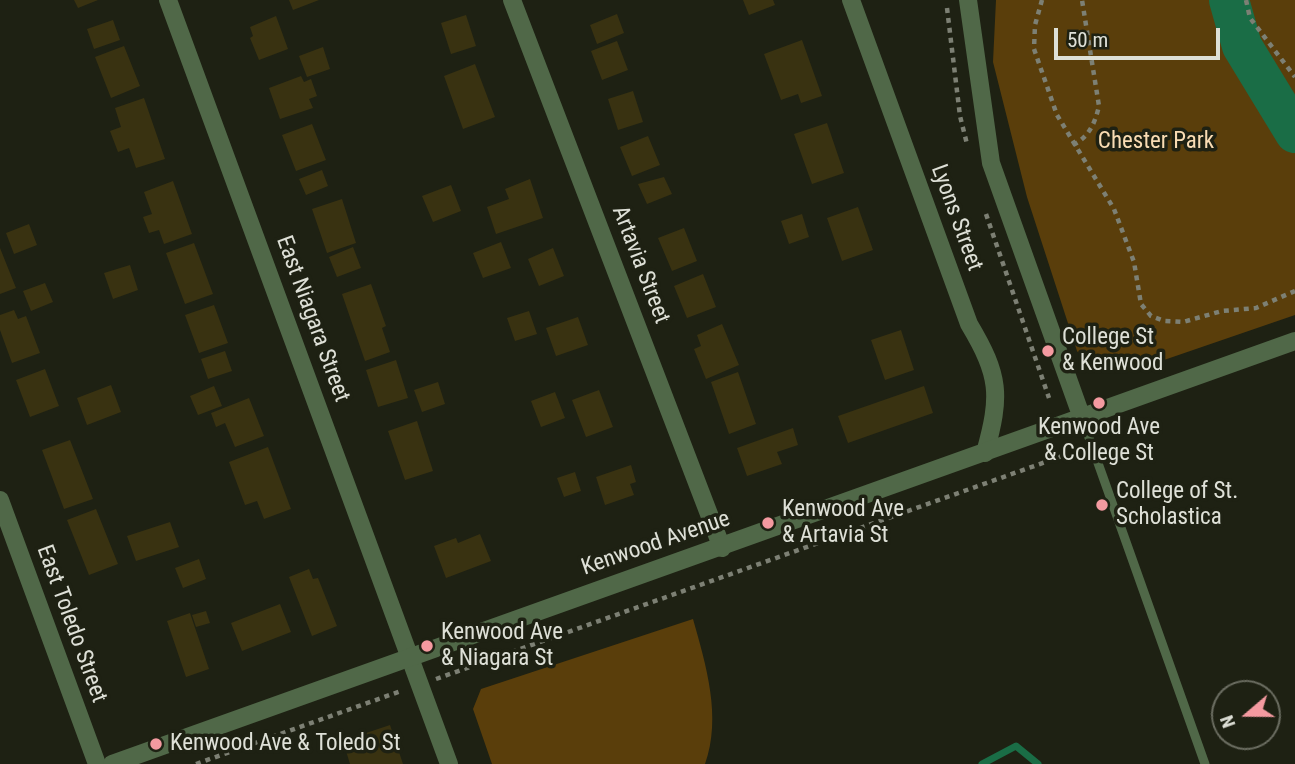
<!DOCTYPE html>
<html>
<head>
<meta charset="utf-8">
<style>
	body { margin:0 }
	#map { position:relative; width:1295px; height:764px; overflow:hidden; background:#1e2113; font-family:"Roboto Condensed",sans-serif }
	canvas { display:block }
	.north { position:absolute; left:1211px; top:680px; width:70px; height:70px; box-sizing:border-box; background:#1e2113; border:2px solid #6b6d61; border-radius:50%; rotate:250deg; font-size:19px; font-weight:700; line-height:28px; text-align:center; color:#dee0d7 }
	.north::after { content:''; display:block; margin:auto; width:24px; height:32px; background:#f49aa0; clip-path:polygon(50% 0,100% 100%,50% 72%,0 100%) }
	.scale { position:absolute; left:1054px; top:28px; width:166px; height:32px; box-sizing:border-box; border:4px solid #dee0d7; border-top:0; padding-left:9px; font-size:21px; line-height:24px; white-space:nowrap; color:#dee0d7; -webkit-text-stroke:5px #1e2113; paint-order:stroke }
</style>
</head>
<body>
<div id="map">
<canvas width="1295" height="764"></canvas>
<div class="north">N</div>
<div class="scale">50 m</div>
</div>
<script>
const context = document.querySelector('canvas').getContext('2d');
context.lineJoin = 'round';
function fill(path, color) {
  context.fillStyle = color;
  context.fill(path, 'evenodd');
}
function trace(path, color, width, dash) {
  context.strokeStyle = color;
  context.lineWidth = width;
  context.lineCap = dash ? 'butt' : 'round';
  context.setLineDash(dash || []);
  context.stroke(path);
}
function drawText(font, color, halo, rows, align = 'center') {
  context.font = font + ' "Roboto Condensed",sans-serif';
  context.lineWidth = 7;
  context.setLineDash([]);
  context.textBaseline = 'middle';
  context.strokeStyle = halo;
  context.fillStyle = color;
  for (const [text, x, y, turn = 0] of rows) {
    context.save();
    context.translate(x, y);
    context.rotate((+turn || 0) * Math.PI / 180);
    context.textAlign = isNaN(turn) ? turn : align;
    if (halo) context.strokeText(text, 0, 0);
    context.fillText(text, 0, 0);
    context.restore();
  }
}
fill(new Path2D(`
	M996 0H1295V315L1132 371 1093 372 1077 351 1027 197 993 62Z
	M693 619C706 665 722 717 705 764H492L473 709 481 689Z`), '#5a3e0b');
trace(new Path2D(`
	M982 764 1016 746 1038 764`), '#1a6d46', 7);
trace(new Path2D(`
	M1229 0 1242 46 1295 133`), '#1a6d46', 40);
fill(new Path2D(`
	M74 0H98L78 8Z
	M289 0H319L293 10Z
	M743 0H773L775 5 749 15Z
	M617 14 624 33 597 44 590 25Z
	M466 15 476 46 451 54 441 23Z
	M276 16 288 49 259 60 250 38 253 36 250 27Z
	M113 20 120 40 94 49 87 29Z
	M802 40 822 96 801 103 798 94 781 100 764 54Z
	M617 41 628 70 602 80 591 51Z
	M124 46 140 86 111 98 95 57Z
	M323 47 330 69 307 77 299 56Z
	M475 64 495 117 463 129 444 76Z
	M301 76 304 82 311 79 317 96 309 99 313 108 280 119 269 88Z
	M633 91 643 122 618 130 608 99Z
	M144 98 165 159 136 168 129 148 118 152 110 131 121 127 115 108Z
	M827 123 844 173 812 184 794 134Z
	M312 124 326 160 296 171 282 135Z
	M648 136 660 165 632 176 620 147Z
	M322 170 328 186 306 195 299 179Z
	M664 177 672 194 647 204 638 184Z
	M530 179 543 218 496 234 487 207 509 199 505 189Z
	M173 181 192 234 164 244 159 230 149 233 143 217 152 214 144 192Z
	M451 185 461 211 433 222 422 196Z
	M342 199 356 243 327 253 312 209Z
	M858 207 873 250 842 261 827 218Z
	M802 214 809 237 789 244 781 221Z
	M29 224 37 245 14 254 6 233Z
	M684 228 697 261 672 271 658 238Z
	M501 242 511 268 483 278 473 253Z
	M194 243 213 294 185 304 166 253Z
	M353 247 361 268 337 277 329 257Z
	M0 248 16 288 0 294Z
	M553 248 564 276 539 286 528 259Z
	M130 265 138 290 113 299 104 273Z
	M703 274 716 307 687 318 674 286Z
	M45 283 53 302 31 311 23 291Z
	M371 284 386 326 382 328 390 352 365 361 342 294Z
	M214 305 228 343 199 353 185 315Z
	M14 310 18 319 26 316 40 353 12 363 0 330V315Z
	M529 311 537 334 515 341 507 318Z
	M578 317 588 345 556 356 546 328Z
	M722 324 739 365 706 379 694 349 701 346 697 335Z
	M901 330 914 370 885 380 871 340Z
	M225 351 232 371 208 379 201 359Z
	M396 360 408 398 378 407 366 370Z
	M45 369 59 406 30 417 16 380Z
	M738 372 756 424 729 434 711 382Z
	M438 382 445 404 422 412 414 390Z
	M111 385 121 412 87 425 77 398Z
	M214 386 222 406 198 415 190 396Z
	M924 386 933 413 848 443 838 416Z
	M599 390 613 427 586 437 572 400Z
	M555 392 565 418 541 427 531 401Z
	M249 398 264 436 235 447 225 423 216 427 211 413Z
	M417 421 433 471 405 480 388 431Z
	M793 428 798 445 777 452 782 464 747 476 737 448Z
	M70 440 93 499 64 509 42 450Z
	M268 447 291 509 264 519 257 501 245 505 229 462Z
	M631 465 636 482 630 484 634 495 605 505 596 477Z
	M575 472 581 491 564 497 557 478Z
	M96 509 118 564 89 575 67 520Z
	M170 522 179 547 136 561 127 536Z
	M480 534 491 561 446 578 434 546 456 538 458 543Z
	M199 559 206 579 183 588 175 568Z
	M309 569 313 579 318 578 337 626 312 636 289 577Z
	M280 604 291 632 242 651 231 623Z
	M206 611 210 623 196 627 192 615Z
	M190 613 209 669 186 677 167 621Z
	M390 725 403 764H350L346 751 360 747 357 736Z`), '#393211');
trace(new Path2D(`
	M1042 0 1035 25 1034 49 1057 115 1114 209 1134 262 1141 304 1151 316 1164 321 1183 322 1222 311 1256 308 1295 291
	M1246 0 1250 18 1295 77
	M947 8 960 116 967 144
	M1073 145C1089 137 1095 123 1099 106L1082 0
	M986 214 1049 398
	M436 679 1068 454
	M196 764 401 691`), '#7d8074', 4.5, [5, 5]);
trace(new Path2D(`
	M1082 418 1205 764`), '#506848', 9);
trace(new Path2D(`
	M168 0 449 764
	M512 0 722 548
	M851 0 969 324C1000 376 1001 395 985 453
	M0 500 97 764`), '#506848', 18);
trace(new Path2D(`
	M968 0 991 163 1082 418
	M112 764 1295 341`), '#506848', 18);
for (const [x, y, r, color] of [
	[1048,351,7,"#f49aa0"],
	[1099,403,7,"#f49aa0"],
	[1102,505,7,"#f49aa0"],
	[768,523,7,"#f49aa0"],
	[427,646,7,"#f49aa0"],
	[156,744,7,"#f49aa0"]
]) {
  const dot = new Path2D();
  dot.arc(x, y, r, 0, 2 * Math.PI);
  context.fillStyle = color;
  context.fill(dot);
  trace(dot, '#1e2113', 2.5);
}
drawText('23px', '#f9dcb3', '#1e2113', [
	["Chester Park",1156,142]
]);
drawText('23px', '#dee0d7', '#1e2113', [
	["Lyons Street",956,218,70],
	["Artavia Street",640,265,69],
	["East Niagara Street",312,319,70],
	["Kenwood Avenue",656,544,-19],
	["East Toledo Street",71,624,70]
]);
drawText('23px', '#dee0d7', '#1e2113', [
	["College St",1062,338],
	["& Kenwood",1062,364],
	["Kenwood Ave",1099,428,"center"],
	["& College St",1099,454,"center"],
	["College of St.",1116,492],
	["Scholastica",1116,518],
	["Kenwood Ave",782,510],
	["& Artavia St",782,536],
	["Kenwood Ave",441,633],
	["& Niagara St",441,659],
	["Kenwood Ave & Toledo St",170,744]
], 'left');
</script>
</body>
</html>
